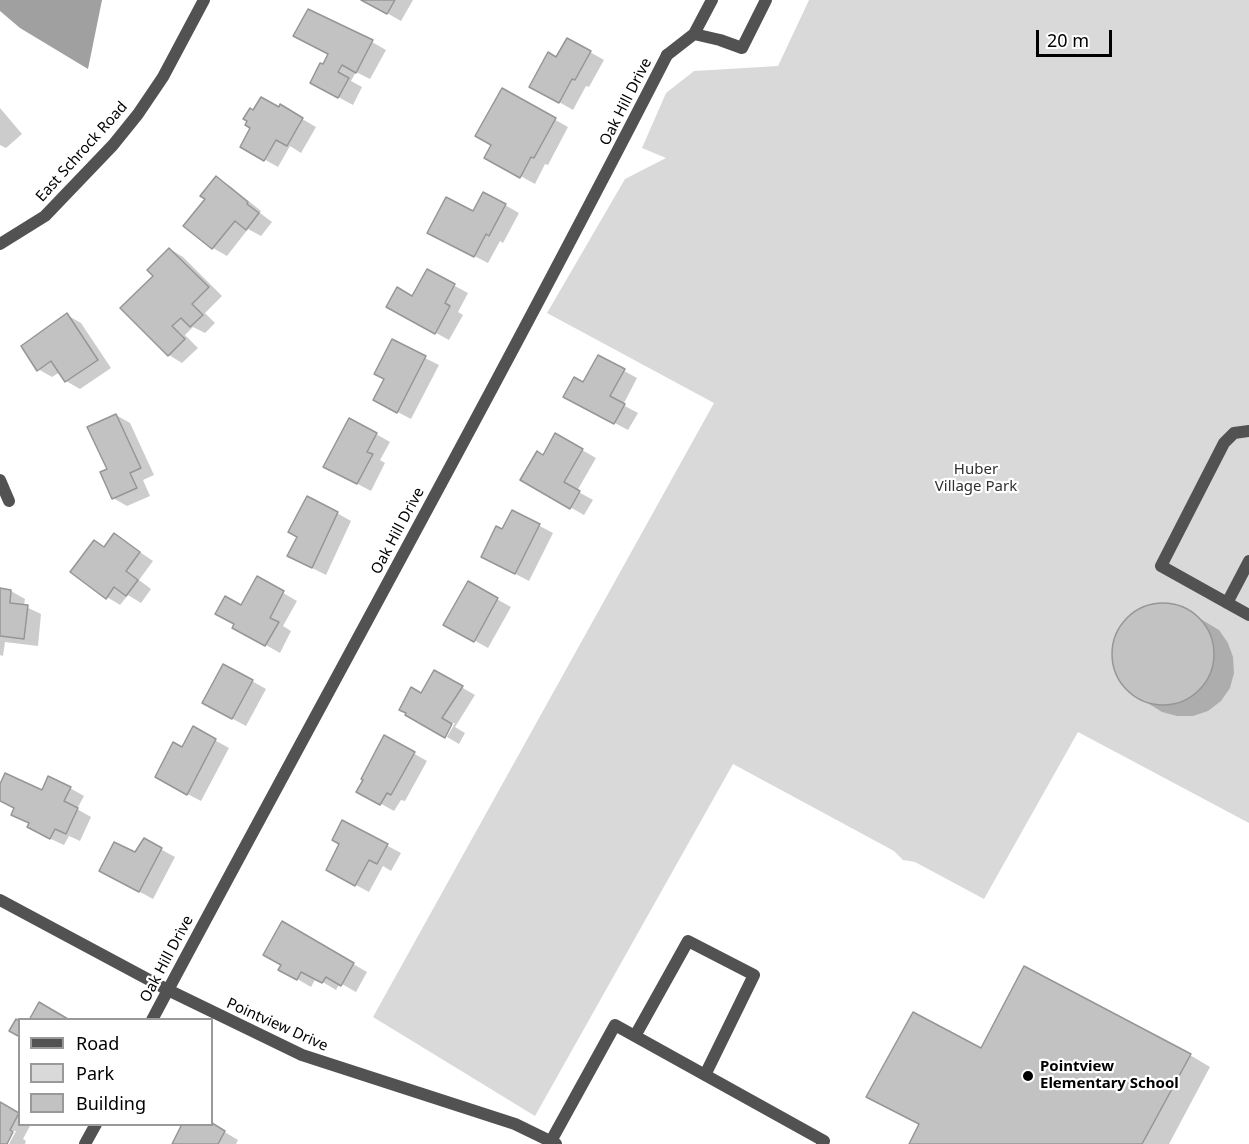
<!DOCTYPE html>
<html>
<head>
<meta charset="utf-8">
<style>
	body { margin:0 }
	#map { position:relative; width:1249px; height:1144px; overflow:hidden; background:#fff; font-family:"Noto Sans",sans-serif }
	canvas { display:block }
	.legend { position:absolute; left:18px; top:1018px; width:195px; height:108px; box-sizing:border-box; background:#fff; border:2px solid #999; margin:0; padding:8px 10px; list-style:none; font-size:18px; color:#000 }
	.legend li { display:flex; align-items:center; gap:12px; height:30px }
	.legend b { width:30px; border:2px solid #999 }
	.scale { position:absolute; left:1036px; top:30px; width:76px; height:27px; box-sizing:border-box; border:3px solid #000; border-top:0; padding-left:8px; font-size:18px; line-height:21px; white-space:nowrap; color:#000; -webkit-text-stroke:4px #fff; paint-order:stroke }
</style>
</head>
<body>
<div id="map">
<canvas width="1249" height="1144"></canvas>
<ul class="legend">
<li><b style="height:8px;background:#525252"></b>Road</li>
<li><b style="height:16px;background:#d9d9d9"></b>Park</li>
<li><b style="height:16px;background:#c2c2c2"></b>Building</li>
</ul>
<div class="scale">20 m</div>
</div>
<script>
const context = document.querySelector('canvas').getContext('2d');
context.lineJoin = 'round';
function fill(path, color) {
  context.fillStyle = color;
  context.fill(path, 'evenodd');
}
function trace(path, color, width, dash) {
  context.strokeStyle = color;
  context.lineWidth = width;
  context.lineCap = dash ? 'butt' : 'round';
  context.setLineDash(dash || []);
  context.stroke(path);
}
function drawText(font, color, halo, rows, align = 'center') {
  context.font = font + ' "Noto Sans",sans-serif';
  context.lineWidth = 4.5;
  context.setLineDash([]);
  context.textBaseline = 'middle';
  context.strokeStyle = halo;
  context.fillStyle = color;
  for (const [text, x, y, turn = 0] of rows) {
    context.save();
    context.translate(x, y);
    context.rotate((+turn || 0) * Math.PI / 180);
    context.textAlign = isNaN(turn) ? turn : align;
    if (halo) context.strokeText(text, 0, 0);
    context.fillText(text, 0, 0);
    context.restore();
  }
}
fill(new Path2D(`
	M809 0H1249V823L1078 732 984 899 915 862 903 860 894 851 733 764 535 1116 373 1017 714 403 547 313 625 179 666 158 642 148 666 93 694 71 778 66Z`), '#d9d9d9');
fill(new Path2D(`
	M0 0H102L88 69 20 28 0 11Z`), '#a0a0a0');
fill(new Path2D(`
	M364 0H413L401 21Z
	M372 42 386 50 370 79 356 72 351 81 362 87 353 105 312 83Z
	M590 52 604 60 589 87 586 86 573 110 531 86Z
	M502 90 568 127 548 165 545 164 535 184 486 157 493 145Z
	M280 106 316 127 301 153 290 146 278 167 242 147 252 128 254 112 279 109Z
	M0 108 22 134 6 148 0 145Z
	M217 178 230 186 261 211 260 213 272 222 261 236 248 229 227 256 213 248 185 226 207 199Z
	M505 205 519 213 503 243 500 241 488 263 443 240Z
	M170 249 183 257 222 296 205 313 215 323 205 333 193 327 185 335 198 348 182 363 169 355 155 276Z
	M427 271 468 293 458 312 463 315 449 340 388 307 413 298Z
	M67 315 81 323 111 368 80 389 66 381 60 372 52 377 38 369Z
	M599 357 637 378 623 405 638 413 628 430 579 404 584 384Z
	M425 358 439 365 411 419 388 407 385 379Z
	M116 415 130 423 154 475 143 480 150 496 127 506 113 498 109 470Z
	M376 434 390 442 380 460 385 463 371 491 339 474Z
	M556 435 596 458 577 491 593 500 584 515 522 480 543 457Z
	M513 512 553 533 529 581 496 564Z
	M337 513 351 521 326 575 302 563Z
	M115 535 153 561 139 580 151 589 141 603 128 595 120 605 107 597 105 548Z
	M257 578 297 601 283 626 291 631 280 653 234 627Z
	M468 583 511 607 488 648 445 624Z
	M0 590 11 591 25 599 24 606 41 614 38 646 5 642 3 656 0 655Z
	M1167 605 1184 609 1219 630 1228 643 1233 657 1234 673 1230 688 1221 701 1208 711 1193 716H1177L1162 712 1141 699 1127 689 1117 674 1113 658 1115 641 1122 625 1135 613 1150 606Z
	M435 672 475 695 455 727 465 733 459 744 447 737 455 723H451L444 736 422 695Z
	M252 681 266 689 246 726 218 711Z
	M193 728 229 748 201 801 170 785 183 749Z
	M385 737 427 761 405 801 401 800 394 811 358 791Z
	M0 788 42 792 70 788 84 796 77 809 91 817 80 841 69 836 64 845 42 835 30 824 12 815 15 808 0 800Z
	M343 822 401 853 391 871 383 866 369 892 341 877Z
	M144 840 175 857 153 899 114 878 135 854Z
	M283 923 367 972 356 992 340 983 336 990 316 978 311 987 280 969 283 965Z
	M982 1050 1190 1055 1210 1067 1169 1144H911L920 1125 868 1097Z
	M0 1104 20 1114V1124H31L23 1139 26 1141 25 1144H9L16 1131H12L6 1144H0Z
	M211 1124 238 1140 236 1144H174Z`), '#0003');
const building = new Path2D(`
	M361 0H395L387 14Z
	M308 9 373 40 356 73 342 65 338 72 349 78 338 98 310 83 320 63 323 64 328 54 293 36Z
	M567 38 591 51 575 80 572 79 559 103 529 87 548 52 556 57Z
	M502 88 556 118 534 158 531 157 520 178 484 158 491 145 475 136Z
	M261 97 279 107 280 104 303 118 287 146 276 140 264 161 240 147 250 128 245 125 247 121 243 119 250 108 253 110Z
	M216 176 248 202 247 204 259 213 246 230 235 221 212 249 183 226 205 199 200 196Z
	M483 192 506 204 489 236 486 234 474 257 427 233 446 197 473 211Z
	M169 248 209 287 192 304 203 315 190 327 181 318 172 326 185 339 168 356 120 308 153 276 147 270Z
	M427 269 455 284 445 303 450 306 435 334 386 307 397 287 412 296Z
	M67 313 98 360 65 382 51 361 37 371 21 346Z
	M392 339 426 356 397 413 373 400 384 379 374 374Z
	M598 355 625 369 610 396 625 404 614 424 563 397 574 377 583 382Z
	M116 414 141 468 130 473 137 488 112 499 100 472 107 469 87 427Z
	M349 418 377 433 367 452 373 454 357 484 323 467Z
	M555 433 583 449 564 482 580 491 570 509 520 480 537 451 543 455Z
	M307 496 338 512 312 568 287 556 297 537 288 532Z
	M512 510 540 524 515 574 481 557 496 526 502 529Z
	M114 533 140 552 126 571 138 580 126 596 114 587 106 599 70 572 94 540 104 547Z
	M257 576 284 591 270 618 279 622 265 646 232 628 234 624 215 614 225 596 241 605Z
	M468 581 498 598 474 642 443 625Z
	M0 588 11 590 10 603 28 605 24 639 0 636Z
	M1112 654a51 51 0 1 1 102 0a51 51 0 1 1-102 0Z
	M223 664 253 680 232 719 202 703Z
	M434 670 463 686 442 718 452 724 445 738 405 715 406 713 399 710 411 687 421 693Z
	M193 726 216 739 187 795 155 777 173 742 182 747Z
	M384 735 415 752 391 795 387 793 380 805 356 792 363 780 361 779Z
	M5 773 42 790 48 776 71 787 64 801 78 808 66 834 55 829 50 839 27 827 29 823 11 815 14 808 0 801V784Z
	M342 820 388 844 377 864 369 860 355 886 326 870 339 844 332 840Z
	M144 838 162 848 139 892 99 871 114 842 135 852Z
	M282 921 354 963 341 986 326 977 322 983 301 972 297 980 278 970 281 965 263 955Z
	M1024 966 1191 1054 1142 1144H909L919 1124 866 1097 913 1012 981 1048Z
	M39 1002 68 1019V1020H29Z
	M16 1019 20 1021V1037L9 1031Z
	M0 1102 19 1113 10 1130 13 1132 7 1144H0Z
	M212 1123 225 1131 218 1144H172L182 1124Z`);
fill(building, '#c2c2c2');
trace(building, '#969696', 1.5);
trace(new Path2D(`
	M694 34 720 40 742 48 766 0
	M667 55 694 34 712 0
	M1249 431 1234 433 1224 443 1161 566 1249 615
	M1227 603 1249 561
	M635 1036 688 941 754 975 705 1075
	M551 1141 615 1025 824 1141 822 1144`), '#525252', 12);
trace(new Path2D(`
	M0 480 9 501
	M0 900 168 990 302 1055 515 1124 556 1144
	M152 1020C324 698 501 379 667 55
	M85 1144 96 1124`), '#525252', 12);
trace(new Path2D(`
	M0 244 45 216 113 145 138 114 163 77 204 0`), '#525252', 12);
for (const [x, y, r, color] of [
	[1028,1076,6,"#000"]
]) {
  const dot = new Path2D();
  dot.arc(x, y, r, 0, 2 * Math.PI);
  context.fillStyle = color;
  context.fill(dot);
  trace(dot, '#fff', 2);
}
drawText('15px', '#000', '#fff', [
	["Oak Hill Drive",626,102,-63],
	["East Schrock Road",82,152,-48],
	["Oak Hill Drive",398,531,-62],
	["Oak Hill Drive",167,959,-62],
	["Pointview Drive",277,1025,24]
]);
drawText('15px', '#303030', '#fff', [
	["Huber",976,470],
	["Village Park",976,487]
]);
drawText('bold 15px', '#000', '#fff', [
	["Pointview",1040,1067],
	["Elementary School",1040,1084]
], 'left');
</script>
</body>
</html>
